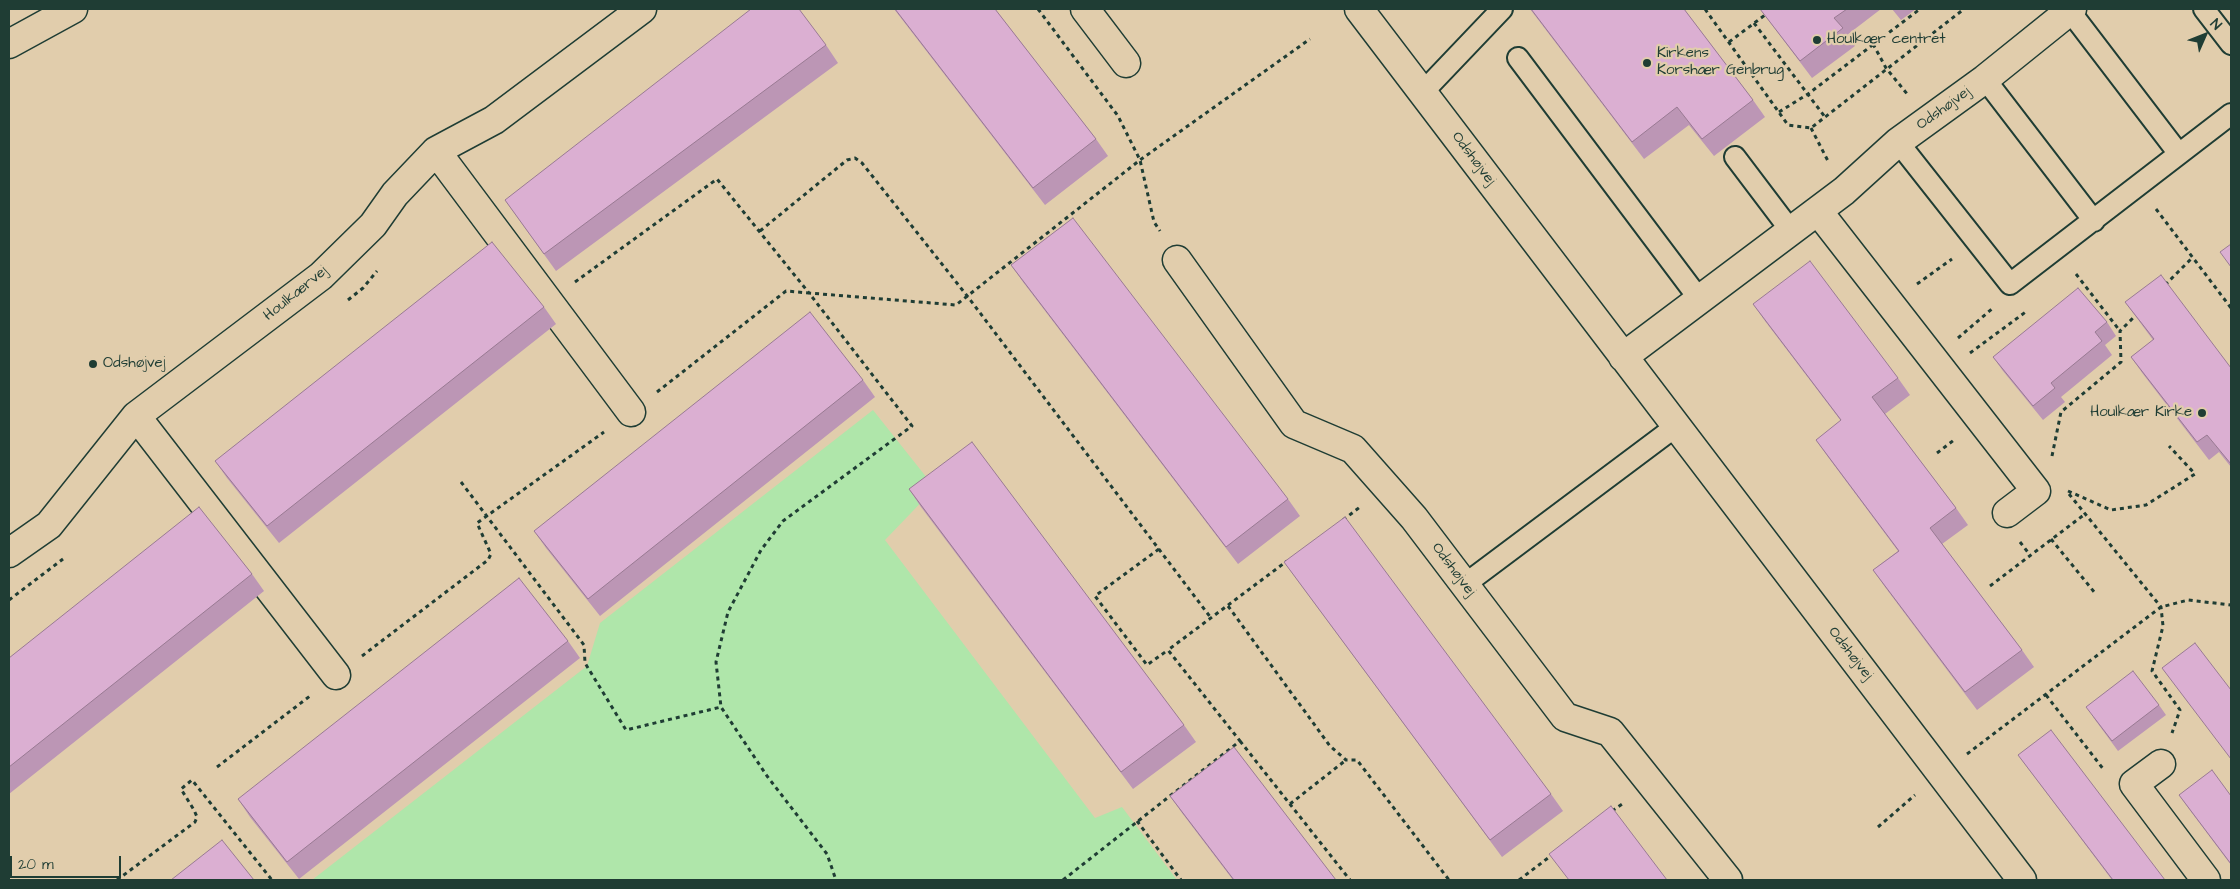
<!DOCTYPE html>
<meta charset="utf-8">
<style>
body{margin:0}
#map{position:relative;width:2240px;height:889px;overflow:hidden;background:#e1cdac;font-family:"Architects Daughter",sans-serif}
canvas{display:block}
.frame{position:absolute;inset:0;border:10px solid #1f3d34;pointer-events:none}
.north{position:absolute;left:2180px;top:10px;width:50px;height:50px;-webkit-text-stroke:4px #e1cdac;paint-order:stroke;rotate:46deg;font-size:14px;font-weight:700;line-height:20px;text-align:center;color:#1f3d34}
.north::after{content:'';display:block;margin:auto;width:18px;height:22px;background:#1f3d34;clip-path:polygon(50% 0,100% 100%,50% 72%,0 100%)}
.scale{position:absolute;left:10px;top:856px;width:111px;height:22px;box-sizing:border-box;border:2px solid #1f3d34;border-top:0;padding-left:6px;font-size:15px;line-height:18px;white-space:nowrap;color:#1f3d34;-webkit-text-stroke:4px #e1cdac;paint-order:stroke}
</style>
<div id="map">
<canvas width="2240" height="889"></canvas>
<div class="frame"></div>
<div class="north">N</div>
<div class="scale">20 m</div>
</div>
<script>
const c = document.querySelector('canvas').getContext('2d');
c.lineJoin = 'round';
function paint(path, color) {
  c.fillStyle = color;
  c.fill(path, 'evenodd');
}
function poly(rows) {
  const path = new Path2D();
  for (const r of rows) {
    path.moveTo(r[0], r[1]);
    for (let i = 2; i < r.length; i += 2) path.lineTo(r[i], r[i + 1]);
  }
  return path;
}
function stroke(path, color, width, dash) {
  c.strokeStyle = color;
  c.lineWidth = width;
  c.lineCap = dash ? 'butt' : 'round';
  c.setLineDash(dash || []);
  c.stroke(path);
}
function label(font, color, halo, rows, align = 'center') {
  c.font = font + ' "Architects Daughter",sans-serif';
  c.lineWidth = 4.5;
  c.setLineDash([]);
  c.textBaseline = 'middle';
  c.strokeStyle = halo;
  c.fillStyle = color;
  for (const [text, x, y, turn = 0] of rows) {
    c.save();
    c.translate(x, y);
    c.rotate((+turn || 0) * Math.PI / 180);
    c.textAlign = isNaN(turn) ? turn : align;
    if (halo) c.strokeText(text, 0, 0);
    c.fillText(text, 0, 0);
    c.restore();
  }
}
paint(poly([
 [873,410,935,488,885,540,1095,818,1122,807,1177,880,312,880,587,666,600,623]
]), '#afe6aa');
const service = poly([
 [2204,9,2231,44],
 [2069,10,2179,154],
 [1518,58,1700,300],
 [1985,79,2094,221],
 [1422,93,1502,9],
 [1898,142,2010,284,2231,114],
 [1735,157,1791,231],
 [1464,585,1675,427]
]);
const minor = poly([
 [1085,9,1126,63],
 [1359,9,2022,880],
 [436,151,631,412],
 [1818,211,2036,491,2007,513],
 [1177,260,1294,424,1353,449,1414,518,1565,717,1610,732,1728,880],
 [1623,357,1844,191,1898,142,1985,79,2072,9],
 [136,416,336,675],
 [9,553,49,525,136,416,321,276,373,225,395,194,436,151,494,120,642,9],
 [2161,764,2134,784,2206,880]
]);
const tertiary = poly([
 [9,44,73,9]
]);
stroke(service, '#1f3d34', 24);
stroke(minor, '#1f3d34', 31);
stroke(tertiary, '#1f3d34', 31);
stroke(poly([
 [1038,9,1118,116,1140,160,1154,222,1160,231],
 [1705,9,1788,125,1811,128,1964,9],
 [1754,23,1825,117],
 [1729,42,1773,9],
 [1873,44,1886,68,1908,95],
 [1779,112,1808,94,1920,9],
 [1811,128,1828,161],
 [2156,209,2231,308],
 [760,231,847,160,855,158,862,163,968,297,1211,618],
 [2076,274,2120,331],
 [575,282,717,179,809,293,956,305,1140,160,1310,39],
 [1917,284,1952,259],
 [2165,285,2193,257],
 [348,300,363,288,377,271],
 [1958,338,1993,308],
 [1970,353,2027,311],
 [657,392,786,291,809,293,912,426,783,521,761,550,728,612,716,662,721,707,767,776,827,854,836,880],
 [1937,453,1954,440],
 [2052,456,2061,412,2121,362,2120,331,2136,315],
 [461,482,584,645,585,663,626,730,721,707],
 [2068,491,2111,510,2146,505,2195,474,2169,446],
 [2069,494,2161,607,2163,626,2152,671,2180,710,2172,733],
 [1343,520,1360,507],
 [2051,539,2095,593],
 [2020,542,2030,555],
 [1159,549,1095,596,1147,665,1168,650],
 [1990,586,2085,514],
 [9,600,63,559],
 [1228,606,1330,746,1346,760,1357,760,1449,880],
 [362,656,488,560,491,554,477,523,604,432],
 [2046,695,2104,770],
 [1240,741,1350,880],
 [1967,754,2161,607,2188,600,2231,605],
 [217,767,310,696],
 [1290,804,1346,760],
 [1612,811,1625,802],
 [1137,821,1181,880],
 [1878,827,1915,795],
 [117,880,195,822,197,817,194,810,181,789,192,780,272,880],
 [1063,880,1240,741,1168,650,1287,561],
 [1519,880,1552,855]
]), '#1f3d34', 3, [4, 4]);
stroke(service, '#e1cdac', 20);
stroke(minor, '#e1cdac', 28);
stroke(tertiary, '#e1cdac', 28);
paint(poly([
 [894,9,995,9,1096,139,1108,156,1045,205],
 [1530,9,1684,9,1753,100,1765,117,1714,156,1689,125,1644,159],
 [1760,9,1881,9,1847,35,1855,46,1812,78],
 [1892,9,1916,9,1901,20],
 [826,45,838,63,556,271,505,200],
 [1011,265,1288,499,1300,516,1238,564,1023,282],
 [2125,302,2231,368,2231,467,2219,452,2209,460,2143,374,2131,357,2153,340],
 [1753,304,1898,378,1910,395,1885,414,1956,508,1968,525,1942,544,2022,650,2034,667,1977,710,1885,587,1873,570,1898,551,1828,457,1816,440,1841,421,1765,321],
 [544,307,556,324,279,543,227,478,215,461],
 [2107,322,2116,336,2105,345,2112,355,2061,397,2065,402,2043,420,2003,371,1993,357],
 [863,380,875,397,600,616,546,548,534,531],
 [909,489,1184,725,1196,742,1133,789,921,507],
 [1284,562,1551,794,1563,811,1502,857],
 [252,574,264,591,9,794,9,658],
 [568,641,580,658,299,879,250,817,238,799],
 [2159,705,2166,715,2118,751,2093,717],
 [2018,755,2165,880,2112,880],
 [2179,795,2231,796,2231,865,2189,809],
 [1170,796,1336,880,1233,880,1182,813]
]), '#bc96b5');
const building = poly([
 [751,9,799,9,826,45,544,254,505,200,751,9],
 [895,9,995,9,1096,139,1033,188,895,9],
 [1531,9,1684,9,1753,100,1702,139,1677,107,1632,142,1531,9],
 [1760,9,1847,9,1834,18,1843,28,1800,61,1760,9],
 [1073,218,1288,499,1226,547,1011,265,1073,218],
 [492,242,544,307,267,526,215,461,492,242],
 [2231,244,2231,267,2220,252,2231,244],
 [1810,261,1898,378,1872,397,1956,508,1930,528,2022,650,1965,692,1873,570,1899,551,1816,440,1841,420,1753,304,1810,261],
 [2161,275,2231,368,2231,464,2207,435,2197,442,2131,357,2154,339,2125,302,2161,275],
 [2078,288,2107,322,2095,332,2102,341,2051,383,2055,388,2033,406,1993,357,2078,288],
 [810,312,863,380,588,599,534,531,810,312],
 [972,442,1184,725,1121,772,909,489,972,442],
 [199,507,252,574,9,767,9,658,199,507],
 [1345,517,1551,794,1490,840,1284,562,1345,517],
 [519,578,568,641,287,862,238,799,519,578],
 [2195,643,2231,690,2231,759,2162,668,2195,643],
 [2133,671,2159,705,2112,741,2086,707,2133,671],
 [2051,730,2165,880,2113,880,2018,755,2051,730],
 [1234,747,1336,880,1234,880,1170,796,1234,747],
 [2212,770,2231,796,2231,864,2179,795,2212,770],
 [1611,806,1667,880,1569,880,1549,854,1611,806],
 [222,840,254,880,171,880,222,840]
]);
paint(building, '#dbafd2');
stroke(building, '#997a93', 1);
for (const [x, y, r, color] of [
 [1817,40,5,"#1f3d34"],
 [1647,63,5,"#1f3d34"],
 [93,364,5,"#1f3d34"],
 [2202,413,5,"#1f3d34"]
]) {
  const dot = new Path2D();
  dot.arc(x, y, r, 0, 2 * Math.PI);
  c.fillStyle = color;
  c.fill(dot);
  stroke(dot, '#e1cdac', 2);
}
label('15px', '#1f3d34', '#e1cdac', [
 ["Houlkær centret",1827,40],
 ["Kirkens",1657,54],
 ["Korshær Genbrug",1657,71],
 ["Odshøjvej",103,364],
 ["Houlkær Kirke",2192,413,"right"]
], 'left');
label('15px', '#1f3d34', '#e1cdac', [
 ["Odshøjvej",1944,109,-36],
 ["Odshøjvej",1473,159,53],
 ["Houlkærvej",296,294,-39],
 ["Odshøjvej",1453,570,53],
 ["Odshøjvej",1850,654,52]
]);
</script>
